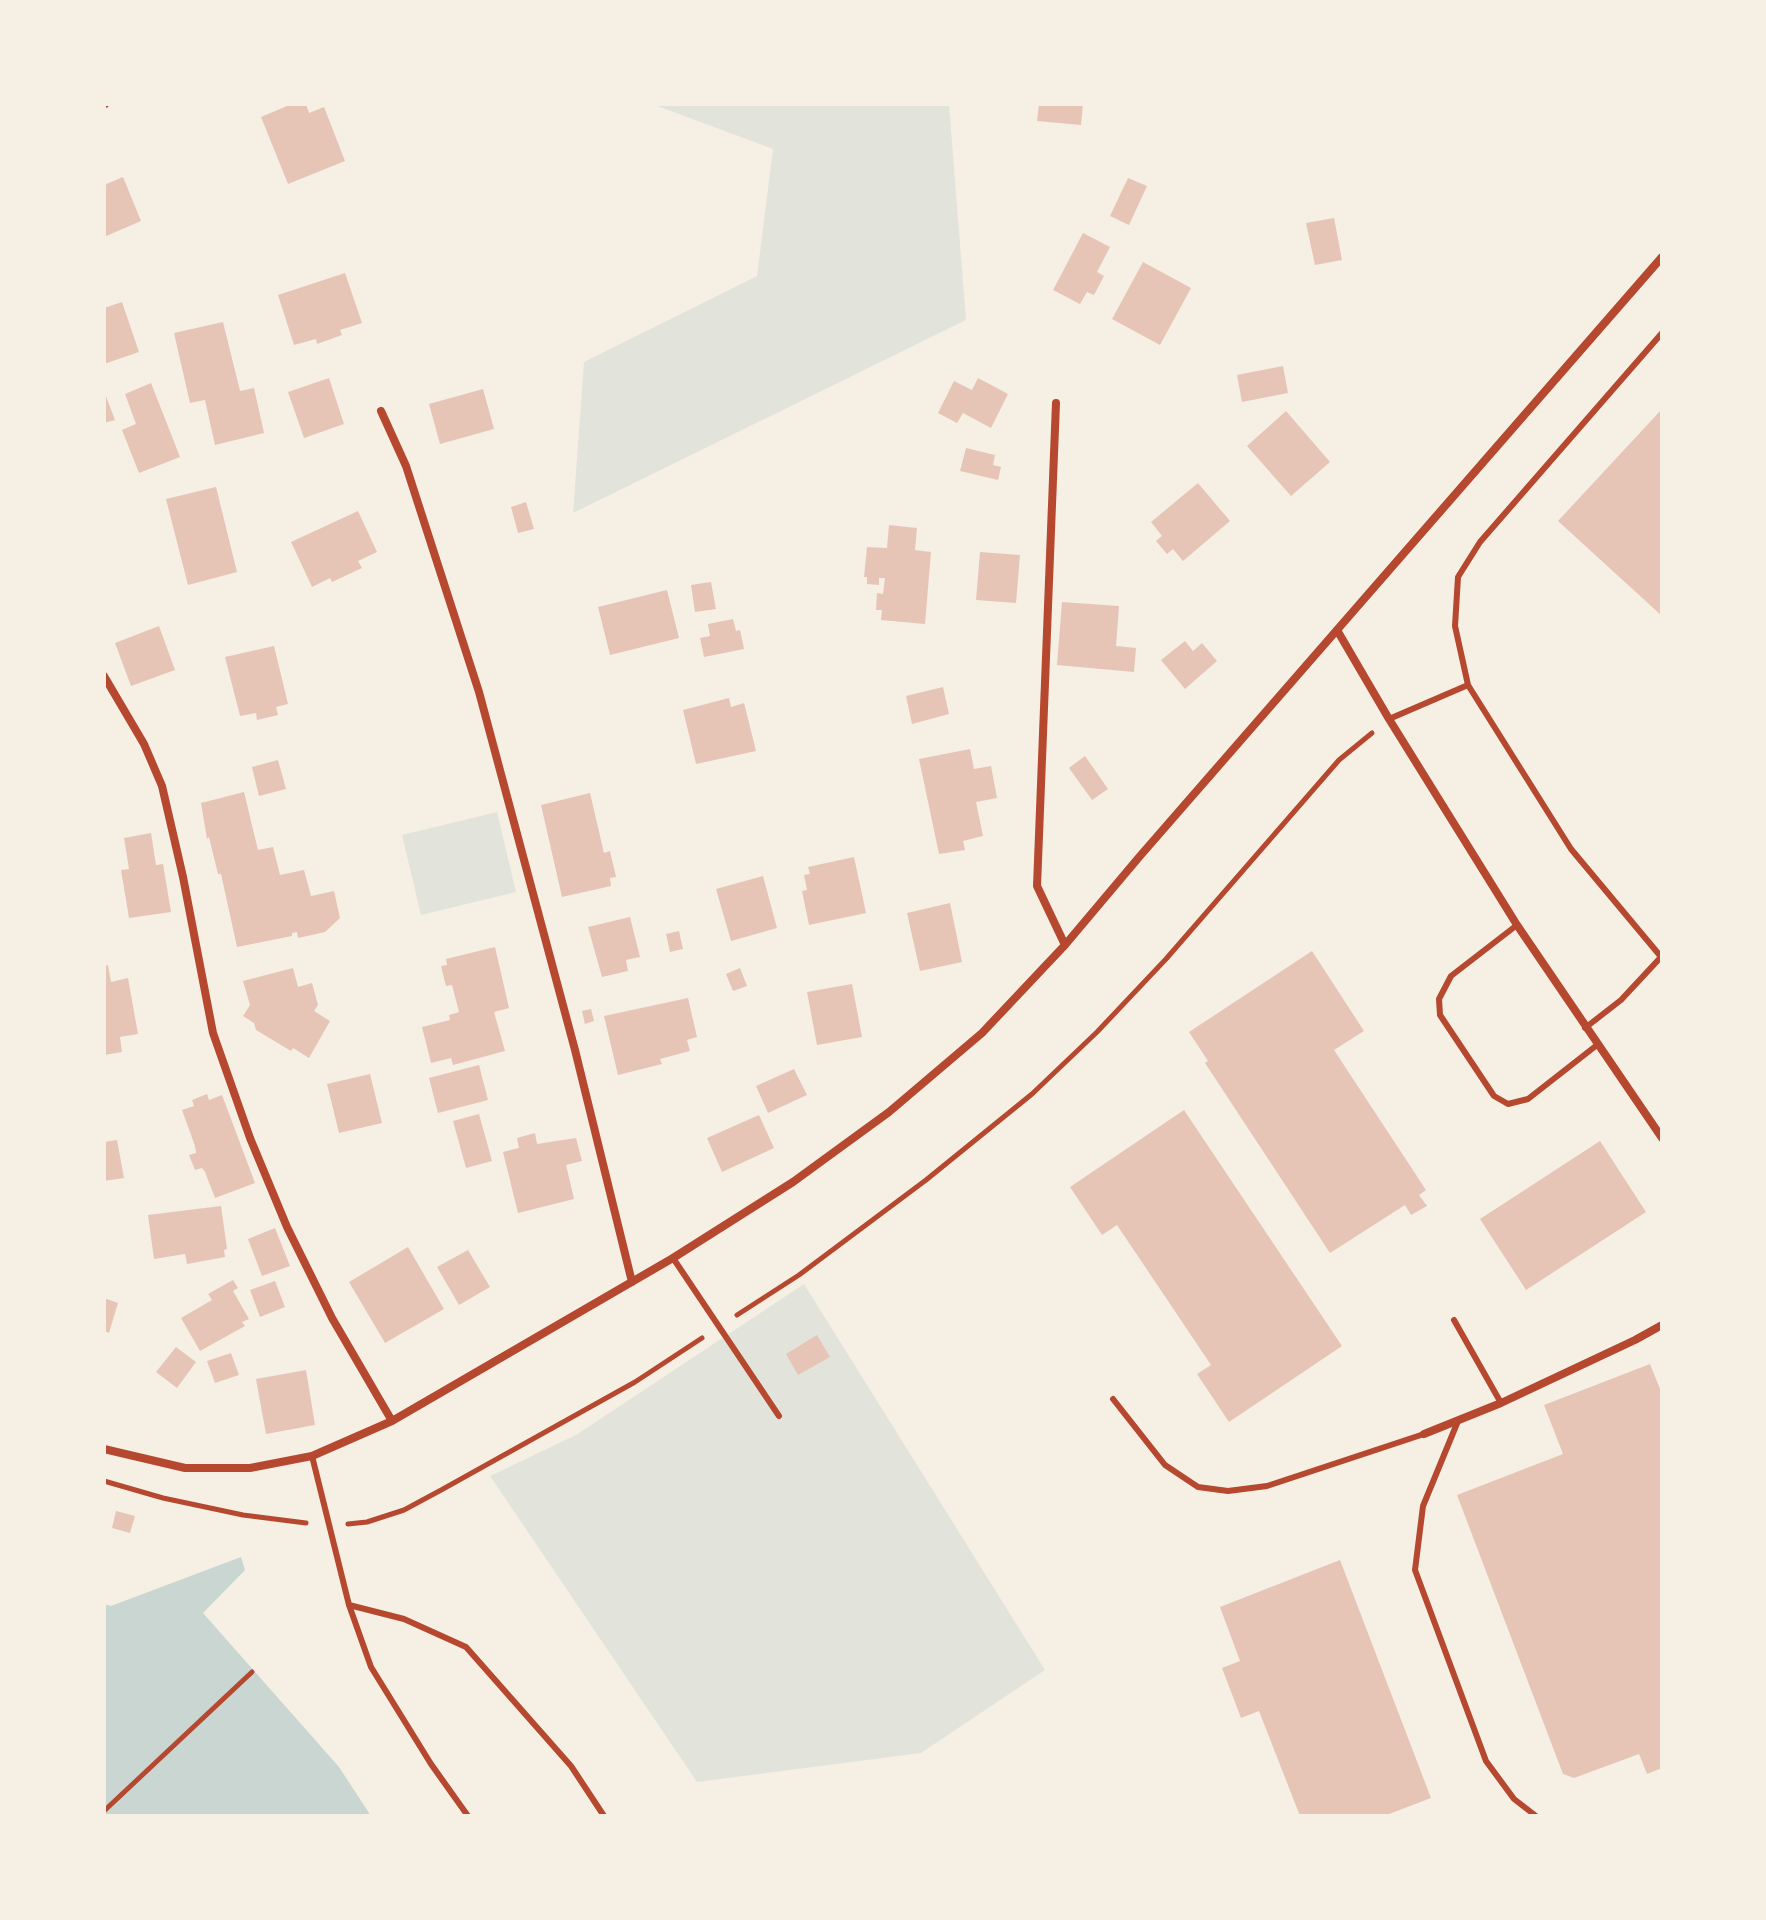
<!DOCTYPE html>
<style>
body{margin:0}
#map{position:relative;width:1766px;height:1920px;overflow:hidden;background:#f6efe4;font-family:"Work Sans",sans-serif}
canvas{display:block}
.frame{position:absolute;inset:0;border:106px solid #f6efe4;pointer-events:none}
</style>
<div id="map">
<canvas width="1766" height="1920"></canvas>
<div class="frame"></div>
</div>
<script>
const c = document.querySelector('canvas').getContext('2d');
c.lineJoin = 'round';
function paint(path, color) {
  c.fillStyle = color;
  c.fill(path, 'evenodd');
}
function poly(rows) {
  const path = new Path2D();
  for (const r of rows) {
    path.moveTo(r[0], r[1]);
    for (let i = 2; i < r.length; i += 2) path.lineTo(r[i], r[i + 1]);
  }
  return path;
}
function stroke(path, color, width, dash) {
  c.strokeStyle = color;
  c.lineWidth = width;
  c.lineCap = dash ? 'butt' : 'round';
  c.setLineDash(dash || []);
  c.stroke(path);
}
paint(poly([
 [652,104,949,104,966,320,573,513,584,362,757,276,773,149],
 [497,812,516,892,421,915,402,835],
 [804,1284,1045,1670,921,1753,697,1782,490,1476,576,1435]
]), '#e2e4dc');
paint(poly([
 [241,1557,245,1570,203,1613,339,1767,371,1816,104,1816,104,1604,111,1606]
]), '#c9d6d2');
paint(poly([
 [292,104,306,104,309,113,324,107,345,161,288,184,261,117],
 [1039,104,1083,104,1081,125,1037,121],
 [123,177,141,221,104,237,104,185],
 [1128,178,1147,186,1129,225,1110,216],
 [1334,218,1342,260,1315,265,1306,223],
 [1083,233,1110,247,1097,272,1104,276,1094,295,1087,292,1080,304,1053,290],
 [1143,262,1191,288,1160,345,1112,319],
 [345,273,362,323,340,330,342,335,317,344,316,339,294,345,278,295],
 [122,302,139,352,104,364,104,308],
 [223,322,240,391,254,388,264,433,215,445,205,400,190,403,174,333],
 [1283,366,1288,393,1242,402,1237,375],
 [329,378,344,424,304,438,288,392],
 [978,378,1008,394,991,428,963,413,957,423,938,413,954,381,972,390],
 [151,383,180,457,139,473,122,430,136,424,125,394],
 [483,389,494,429,440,444,429,404],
 [104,391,115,420,104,423],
 [1662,409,1662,616,1558,521],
 [1286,411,1330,462,1291,496,1247,446],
 [966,448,995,455,993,465,1001,467,998,480,960,471],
 [1198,483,1230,521,1183,561,1173,549,1167,554,1156,541,1162,536,1151,522],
 [216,487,237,572,188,585,166,499],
 [526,502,534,529,518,533,511,507],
 [358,511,377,552,358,561,362,568,332,582,330,578,312,587,291,542],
 [889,525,917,528,915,550,931,552,925,624,881,620,882,610,876,610,877,593,883,594,885,578,879,578,879,585,867,584,867,577,864,577,867,547,887,548],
 [980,552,1020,555,1016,603,976,600],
 [711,582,716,609,695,612,691,585],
 [667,590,679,638,610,655,598,607],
 [1062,602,1119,606,1116,646,1136,648,1134,672,1057,665],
 [733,619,736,631,740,630,744,649,704,657,700,638,710,636,708,624],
 [159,626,175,670,131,686,115,643],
 [1185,641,1193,651,1202,643,1217,661,1185,689,1161,660],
 [274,646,288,704,276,707,278,715,257,720,256,713,240,716,225,657],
 [943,687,949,714,912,724,906,696],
 [729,698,731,707,744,703,756,751,696,764,683,710],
 [970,749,974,769,991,766,997,798,976,802,983,836,963,841,965,850,939,854,919,759],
 [1085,756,1108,789,1092,800,1069,768],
 [278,760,286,789,259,796,252,767],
 [244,792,258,850,273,847,280,875,304,870,311,896,334,891,340,918,325,932,298,938,297,932,292,933,292,936,237,947,221,874,218,874,209,837,207,839,201,803],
 [590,793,604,853,610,851,616,877,610,878,611,886,562,897,541,805],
 [151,833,156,865,163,864,171,912,129,918,121,870,129,869,124,838],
 [854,857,866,913,809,925,802,891,807,890,804,875,810,874,808,867],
 [763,876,777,928,731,941,716,889],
 [950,903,962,962,920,971,907,913],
 [630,917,640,957,626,960,628,971,602,977,588,927],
 [679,931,683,949,670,952,666,934],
 [495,947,509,1008,494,1012,505,1051,453,1065,451,1058,431,1063,422,1027,450,1020,449,1015,459,1012,452,985,446,986,441,966,447,965,446,959],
 [1312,951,1364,1031,1334,1050,1426,1190,1419,1195,1427,1206,1411,1215,1405,1205,1330,1253,1205,1063,1208,1061,1189,1032],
 [108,965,111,982,128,978,138,1034,120,1037,122,1052,104,1055,104,966],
 [293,968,298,987,312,983,318,1005,314,1011,330,1021,309,1058,293,1048,291,1051,256,1030,254,1023,243,1016,250,1005,243,981],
 [740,968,747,986,733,991,726,974],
 [852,984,862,1037,817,1045,807,992],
 [688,998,697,1037,687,1040,690,1051,660,1059,662,1064,618,1075,604,1016],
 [591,1009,594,1021,585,1024,582,1011],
 [479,1065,488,1100,438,1113,429,1078],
 [794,1069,807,1095,768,1113,756,1086],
 [370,1074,382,1123,339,1133,327,1084],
 [207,1094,209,1100,222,1095,255,1183,215,1198,205,1172,202,1168,195,1170,189,1155,196,1153,195,1146,182,1110,194,1106,192,1100],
 [1184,1110,1342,1346,1229,1422,1197,1374,1211,1365,1117,1225,1102,1235,1070,1187],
 [479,1114,492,1161,466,1168,453,1121],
 [759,1115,774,1148,722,1172,707,1138],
 [535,1133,537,1144,576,1138,582,1161,566,1165,574,1199,518,1213,503,1152,519,1148,517,1138],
 [117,1140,124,1178,104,1181,104,1142],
 [1600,1141,1646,1212,1526,1290,1480,1219],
 [221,1206,227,1249,224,1250,225,1257,187,1264,185,1254,154,1259,148,1215],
 [275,1228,290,1266,262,1276,248,1239],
 [408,1247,444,1309,385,1343,349,1282],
 [468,1250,490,1287,459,1305,437,1267],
 [233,1280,238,1288,233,1291,249,1319,242,1322,245,1326,200,1351,181,1318,212,1300,208,1294],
 [275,1281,285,1307,260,1317,250,1290],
 [104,1298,118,1303,109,1333,104,1331],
 [817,1335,830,1357,798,1375,786,1354],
 [176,1347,196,1362,177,1388,156,1372],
 [231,1353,239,1375,215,1383,207,1361],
 [1650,1364,1662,1394,1662,1768,1647,1774,1639,1754,1574,1778,1563,1774,1457,1495,1563,1454,1544,1405],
 [306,1370,315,1425,266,1434,256,1379],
 [116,1511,135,1516,130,1533,112,1528],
 [1340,1560,1431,1798,1384,1816,1300,1816,1259,1711,1241,1718,1222,1668,1240,1661,1220,1607]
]), '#e6c5b7');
stroke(poly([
 [737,1315,799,1275,926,1180,1032,1094,1097,1032,1166,959,1339,760,1372,733],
 [104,1481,163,1498,243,1515,306,1523],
 [348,1524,367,1522,404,1510,443,1489,635,1382,702,1338],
 [104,1811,252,1672]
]), '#b5482f', 5);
stroke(poly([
 [1662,333,1480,542,1458,577,1455,626,1468,685,1571,849,1662,958],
 [1389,719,1468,685],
 [1517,925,1451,976,1439,999,1440,1015,1494,1096,1508,1104,1528,1099,1597,1045],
 [1585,1028,1621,1000,1661,957],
 [673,1258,779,1416],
 [1454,1320,1501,1403],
 [1113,1399,1165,1465,1198,1487,1228,1491,1267,1486,1424,1434],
 [1458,1421,1423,1506,1415,1570,1486,1761,1514,1799,1536,1816],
 [312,1456,349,1605,371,1667,431,1764,468,1816],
 [349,1605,404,1619,466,1647,571,1766,604,1816]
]), '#b5482f', 6);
stroke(poly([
 [104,104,105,104],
 [1056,403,1037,886,1065,945],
 [381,411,406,466,479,692,575,1050,632,1282],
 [1337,630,1389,719,1517,925,1662,1138],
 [104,676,144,744,162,786,183,877,213,1033,250,1138,287,1227,332,1318,392,1421],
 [1424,1434,1501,1403,1635,1340,1662,1325],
 [104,1449,185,1468,250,1468,312,1456,392,1421,673,1258,793,1182,889,1112,982,1033,1065,945,1140,856,1662,257]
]), '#b5482f', 8);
</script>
